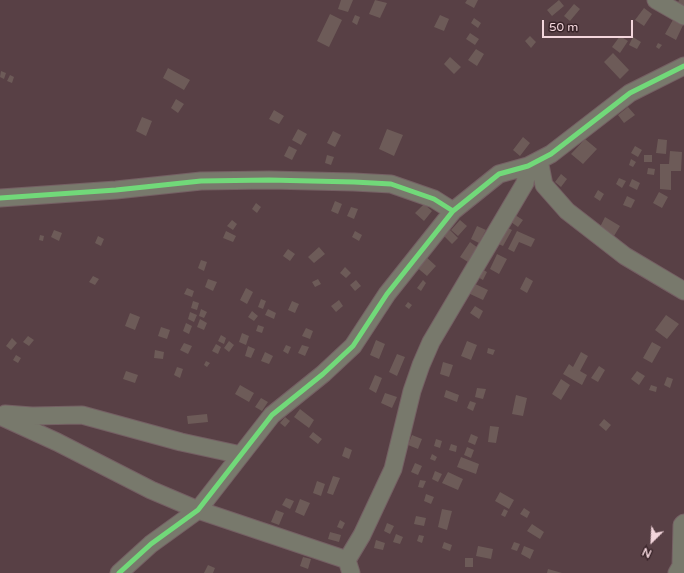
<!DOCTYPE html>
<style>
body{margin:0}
#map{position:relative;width:684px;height:573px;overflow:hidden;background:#584045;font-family:"Varela Round",sans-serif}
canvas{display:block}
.north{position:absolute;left:632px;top:521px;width:40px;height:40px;-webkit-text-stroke:3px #392429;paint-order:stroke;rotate:204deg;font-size:11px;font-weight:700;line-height:16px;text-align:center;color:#f3d6dc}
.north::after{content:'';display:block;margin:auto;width:14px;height:18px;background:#f3d6dc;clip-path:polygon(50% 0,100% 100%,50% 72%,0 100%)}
.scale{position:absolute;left:542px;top:20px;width:91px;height:18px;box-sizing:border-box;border:2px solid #f3d6dc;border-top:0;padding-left:5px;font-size:12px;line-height:14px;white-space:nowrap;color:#f3d6dc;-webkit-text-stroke:3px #392429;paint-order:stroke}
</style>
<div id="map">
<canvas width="684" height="573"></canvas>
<div class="north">N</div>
<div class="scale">50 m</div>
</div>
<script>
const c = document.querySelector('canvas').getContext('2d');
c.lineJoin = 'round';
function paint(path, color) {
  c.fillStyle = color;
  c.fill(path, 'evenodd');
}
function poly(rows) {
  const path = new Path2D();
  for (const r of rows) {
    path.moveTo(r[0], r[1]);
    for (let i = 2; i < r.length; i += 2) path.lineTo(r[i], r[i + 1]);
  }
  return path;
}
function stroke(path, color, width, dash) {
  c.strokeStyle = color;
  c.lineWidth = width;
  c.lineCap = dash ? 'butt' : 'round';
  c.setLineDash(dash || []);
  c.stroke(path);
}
paint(poly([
 [341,0,353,0,348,12,338,9],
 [375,0,387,3,380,18,369,14],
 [467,0,478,0,474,8,465,3],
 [559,0,564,6,552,16,547,10],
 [679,0,684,0,684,8,677,5],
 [574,4,580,9,570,21,564,16],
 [644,8,652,14,644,26,635,20],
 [330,14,342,20,329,47,317,41],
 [355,15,360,17,357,25,352,22],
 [440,15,449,19,444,31,434,27],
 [474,18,481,23,478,28,471,23],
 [674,18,684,23,676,40,665,34],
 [470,33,479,39,475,45,466,39],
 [530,36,536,42,531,48,525,41],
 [620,36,628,41,620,53,612,47],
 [633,37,641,42,637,49,629,45],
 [658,43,662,45,659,49,656,47],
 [476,49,484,54,477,66,468,60],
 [613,53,629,70,620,79,604,62],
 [450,57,461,67,454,74,444,64],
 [168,68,190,80,184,90,163,78],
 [1,71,6,73,4,79,0,77],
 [10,75,14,77,12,83,7,81],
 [176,99,184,104,178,113,171,108],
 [628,107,635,115,624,123,618,115],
 [274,110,284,116,279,124,269,119],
 [142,117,152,121,146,136,136,131],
 [298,129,307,134,301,145,292,140],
 [387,129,403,135,394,156,379,149],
 [333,131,341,135,335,147,327,143],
 [523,137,530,143,520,156,513,150],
 [585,139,597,149,583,164,571,154],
 [658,139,667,140,666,154,656,153],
 [289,146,297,150,292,160,284,156],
 [635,146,642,150,638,157,631,153],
 [670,151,682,152,681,171,671,171,671,190,660,189,660,164,669,164],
 [327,155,334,157,331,165,325,163],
 [644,155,652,155,652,162,644,162],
 [631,159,636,162,633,167,629,165],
 [648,168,655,169,654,175,647,174],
 [561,174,567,179,561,187,555,182],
 [619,178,626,181,622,188,616,184],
 [632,179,640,183,637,190,629,186],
 [598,190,604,194,600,201,594,197],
 [659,192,668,197,662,208,653,203],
 [627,196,635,200,631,208,623,205],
 [335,201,342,204,338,214,331,211],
 [256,203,261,207,257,213,252,209],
 [424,204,432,211,424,221,415,213],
 [351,207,358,209,354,219,347,216],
 [512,213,523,220,518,227,508,220],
 [605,217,620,226,614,236,600,227],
 [232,220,237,224,233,230,227,226],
 [460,220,467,226,458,236,451,230],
 [477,226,486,230,479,243,471,239],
 [504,226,512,230,503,246,496,243],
 [54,230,62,233,59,241,51,237],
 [450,230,458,238,452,244,444,236],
 [226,231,236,236,233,242,223,238],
 [355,231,362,235,359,241,352,237],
 [517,231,535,239,531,247,519,242,514,252,508,249],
 [40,235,44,236,43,241,39,240],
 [98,236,104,239,101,246,95,243],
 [470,242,478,248,468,262,460,257],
 [319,247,325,254,314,263,308,257],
 [288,249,295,254,290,261,283,256],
 [497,254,507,259,499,274,490,269],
 [424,255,436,266,427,276,414,265],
 [201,260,207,262,204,271,198,268],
 [345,267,351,273,346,278,340,273],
 [478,267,487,272,483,280,474,275],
 [93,276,99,279,95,285,89,282],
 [526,277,533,281,527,293,520,289],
 [208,279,217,282,213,291,205,287],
 [318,279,321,284,315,287,312,282],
 [356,280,361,286,355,291,350,285],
 [423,280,426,283,421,291,417,288],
 [473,283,488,290,483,300,468,293],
 [187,288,194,291,192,297,184,294],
 [246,288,253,292,247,304,240,300],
 [261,299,266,301,263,309,258,307],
 [339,300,343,306,336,312,331,306],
 [193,301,199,303,197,310,191,308],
 [292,301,299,304,295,313,288,310],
 [408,302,412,305,409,309,405,306],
 [475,306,483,311,479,319,470,313],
 [201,309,207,312,204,318,199,316],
 [268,309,276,313,274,319,265,315],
 [252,311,258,316,254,321,248,317],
 [190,312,197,315,194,322,188,319],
 [130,313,140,317,135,330,125,326],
 [666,315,679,324,667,339,655,330],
 [200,319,207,323,204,330,197,327],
 [186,323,192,326,189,334,183,331],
 [258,325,264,327,262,333,256,331],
 [161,327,170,330,167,339,158,336],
 [306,328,313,331,310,339,302,336],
 [242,333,249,336,246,345,239,342],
 [221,335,226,338,224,344,218,341],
 [28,336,34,340,29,346,23,342],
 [12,338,17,343,11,350,6,346],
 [376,340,385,344,379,359,370,355],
 [229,341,234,345,229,352,224,348],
 [467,341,477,345,471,360,461,356],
 [652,342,661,347,652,363,643,358],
 [184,343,192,346,188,354,180,350],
 [216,344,221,347,218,354,212,351],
 [286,345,291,347,288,354,283,351],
 [302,345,309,347,305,356,298,353],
 [248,346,255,349,251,358,245,356],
 [488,348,495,350,493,355,487,353],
 [155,350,164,352,163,359,154,358],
 [265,352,273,356,269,364,261,361],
 [581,352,588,356,580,371,587,375,582,385,563,374,569,364,573,367],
 [397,354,405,357,397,376,389,372],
 [16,355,21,358,18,363,13,360],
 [206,361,210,363,207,367,204,365],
 [443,362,453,365,449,377,440,374],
 [599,366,605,370,598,382,591,378],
 [177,367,183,369,180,378,174,375],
 [126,371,138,375,135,383,123,379],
 [637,371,645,376,639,385,631,379],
 [375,375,382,378,376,393,369,389],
 [667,377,673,379,670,388,664,385],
 [561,379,570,385,561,400,552,394],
 [240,385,254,393,249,402,235,394],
 [651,385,657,387,656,392,649,390],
 [477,388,486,389,483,399,475,397],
 [446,390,459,395,457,402,444,397],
 [385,393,397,397,392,408,381,403],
 [516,395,527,398,523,416,512,414],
 [261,398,268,402,262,411,255,407],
 [470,401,476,403,473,411,467,408],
 [300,409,314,420,309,428,294,417],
 [207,414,208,422,188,424,187,416],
 [285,417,290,421,285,427,280,423],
 [604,419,611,425,606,431,599,425],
 [490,426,499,427,496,443,488,442],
 [313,432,322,439,318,444,309,437],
 [471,434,478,437,475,445,468,442],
 [412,435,422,439,418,449,408,445],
 [436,439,442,441,440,448,434,446],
 [451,444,457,446,456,452,449,450],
 [345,447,352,450,349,459,342,456],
 [467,447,474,450,471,458,464,455],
 [432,454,437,457,435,461,430,459],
 [461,457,479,464,476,474,457,467],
 [415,463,422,466,418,475,411,472],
 [435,471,442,474,438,482,432,479],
 [448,472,463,479,458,490,442,483],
 [333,476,340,478,333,495,327,493],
 [420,480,426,481,423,488,418,487],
 [317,481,325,484,321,496,313,493],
 [500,492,514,500,509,509,495,501],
 [426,494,434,497,431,504,424,501],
 [286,498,294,501,290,509,282,505],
 [300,499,310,503,304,516,295,512],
 [524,508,530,512,527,518,520,514],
 [442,509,452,511,447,530,438,527],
 [504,509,508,511,505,517,501,515],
 [276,510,284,513,279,525,271,522],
 [416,516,426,518,424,526,414,524],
 [340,520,345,523,342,529,337,527],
 [387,523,394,526,390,534,384,531],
 [532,524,544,532,540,539,527,531],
 [330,532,341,535,339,542,328,539],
 [396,534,403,537,400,544,393,542],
 [419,535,424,536,422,543,417,541],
 [376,540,385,543,383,550,374,548],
 [444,542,452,545,450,551,442,548],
 [514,542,520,544,517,551,511,549],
 [478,546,493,549,491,559,476,556],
 [524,546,534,550,530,559,521,554],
 [303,557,311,559,308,569,300,566],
 [465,558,473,558,473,567,465,567],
 [208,565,215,568,213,573,204,573],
 [548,569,562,573,547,573]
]), '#6d5b58');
const minor = poly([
 [656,0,684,16],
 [539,160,544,185,567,211,625,256,684,291],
 [0,198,116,190,201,181,269,180,354,182,391,184,434,199,453,211],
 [5,414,32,416,82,415,181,442,241,455],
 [0,416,57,442,151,490,198,510,347,560],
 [119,573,151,544,198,510,272,415,323,374,353,346,387,294,453,211,499,174,528,166,551,154,630,93,684,66],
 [351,573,347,560,362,535,393,469,412,391,421,365,431,342,525,183,528,166],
 [677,573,681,566,682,525,684,523]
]);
stroke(minor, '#756064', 19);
stroke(minor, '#78796c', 17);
stroke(poly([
 [0,198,116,190,201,181,269,180,354,182,391,184,434,199,453,211],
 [119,573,151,544,198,510,272,415,323,374,353,346,387,294,453,211,499,174,528,166,551,154,630,93,684,66]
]), '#71d979', 5);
</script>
